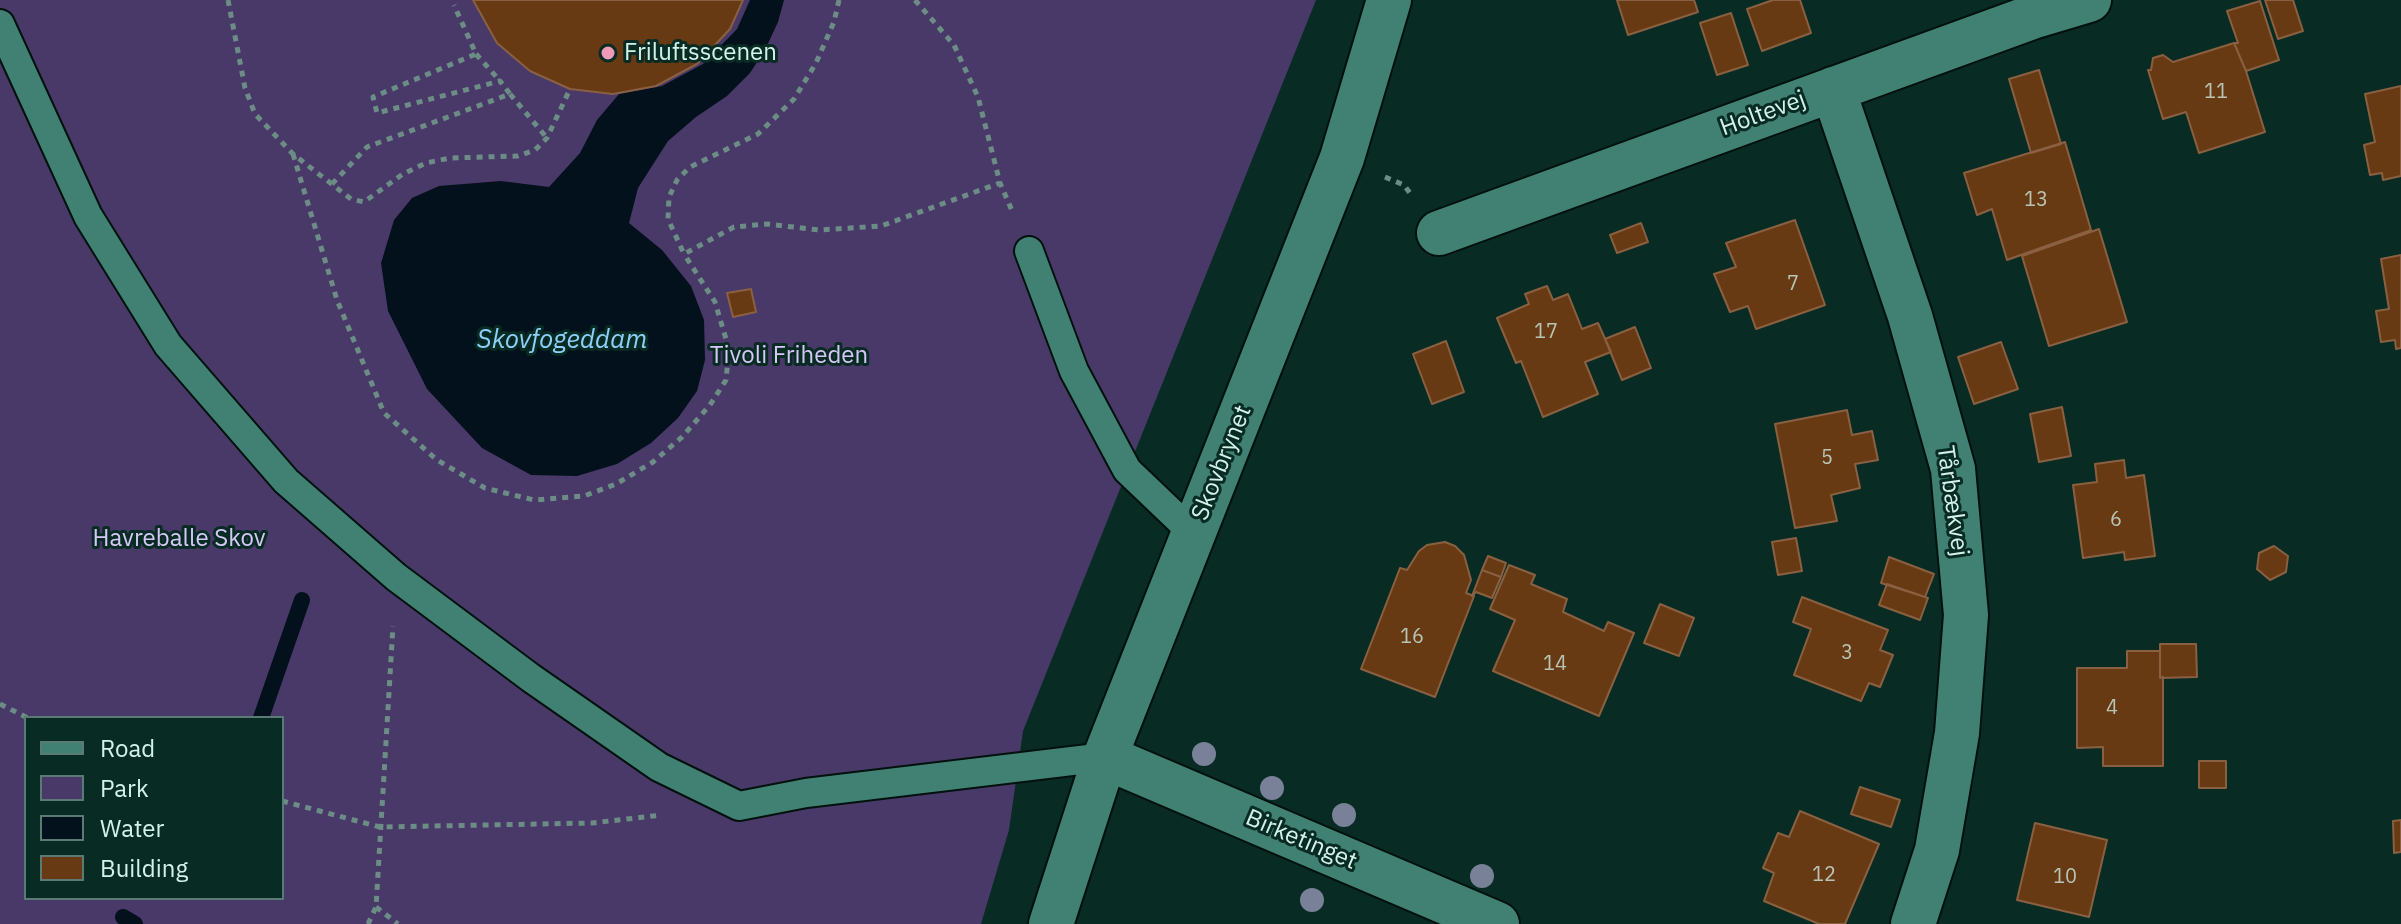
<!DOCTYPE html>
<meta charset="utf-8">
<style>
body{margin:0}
#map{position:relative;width:2401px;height:924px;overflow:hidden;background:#082b24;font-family:"IBM Plex Sans",sans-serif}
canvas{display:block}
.legend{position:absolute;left:24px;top:716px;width:260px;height:184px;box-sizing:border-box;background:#082b24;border:2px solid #597b73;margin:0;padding:10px 14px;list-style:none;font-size:24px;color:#d3f3ea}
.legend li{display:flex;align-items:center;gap:16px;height:40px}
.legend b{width:40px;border:2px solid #597b73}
</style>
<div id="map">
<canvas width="2401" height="924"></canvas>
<ul class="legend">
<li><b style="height:10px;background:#418173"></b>Road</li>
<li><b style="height:22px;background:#493968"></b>Park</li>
<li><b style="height:22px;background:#02111c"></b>Water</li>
<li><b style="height:22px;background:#673a14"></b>Building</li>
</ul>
</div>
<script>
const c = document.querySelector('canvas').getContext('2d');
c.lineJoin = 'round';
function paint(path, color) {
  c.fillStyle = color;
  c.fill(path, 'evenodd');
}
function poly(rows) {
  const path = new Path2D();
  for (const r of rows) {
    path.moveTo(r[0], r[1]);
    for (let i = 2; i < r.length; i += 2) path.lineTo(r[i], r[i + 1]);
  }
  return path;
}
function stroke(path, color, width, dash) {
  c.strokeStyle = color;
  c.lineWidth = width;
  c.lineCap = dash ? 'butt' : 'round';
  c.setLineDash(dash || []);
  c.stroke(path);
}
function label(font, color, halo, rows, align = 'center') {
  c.font = font + ' "IBM Plex Sans",sans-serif';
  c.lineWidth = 6;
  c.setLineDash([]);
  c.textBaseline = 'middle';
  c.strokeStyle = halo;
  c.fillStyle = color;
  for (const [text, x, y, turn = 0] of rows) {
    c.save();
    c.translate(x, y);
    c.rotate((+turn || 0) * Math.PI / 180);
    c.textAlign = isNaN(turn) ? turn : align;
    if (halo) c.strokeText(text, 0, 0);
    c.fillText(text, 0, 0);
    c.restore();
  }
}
paint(poly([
 [0,0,1316,0,1023,731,1009,830,981,924,0,924],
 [26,718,282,718,282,898,26,898]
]), '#493968');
paint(poly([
 [750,0,784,0,778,22,765,50,750,73,727,96,696,117,668,141,638,188,629,223,662,250,691,286,704,320,705,360,697,391,678,418,651,443,617,464,577,476,531,475,482,448,427,389,388,311,381,263,394,220,412,198,439,186,501,181,549,187,580,153,597,120,619,94,662,86,703,64,737,29]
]), '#02111c');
stroke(poly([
 [261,718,302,600],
 [123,917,135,924]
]), '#02111c', 16);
const building = poly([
 [473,0,743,0,730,29,697,64,656,86,613,94,570,89,530,71,497,43,473,0],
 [1617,0,1694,0,1698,12,1628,35,1617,0],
 [1773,0,1800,0,1811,33,1762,51,1747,9,1773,0],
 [2265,0,2293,0,2303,31,2278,39,2265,0],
 [2260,1,2279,60,2246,71,2234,43,2238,43,2227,11,2260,1],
 [1731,13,1748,65,1717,75,1700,23,1731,13],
 [2234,43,2246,71,2265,132,2199,153,2186,112,2163,119,2148,70,2151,70,2153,58,2163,55,2173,62,2234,43],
 [2039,70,2061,144,2031,153,2009,79,2039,70],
 [2401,86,2401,176,2383,180,2382,173,2370,175,2364,145,2375,142,2365,94,2401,86],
 [2065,142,2091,230,2007,260,1992,209,1977,215,1964,173,2065,142],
 [1795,220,1825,305,1756,329,1748,306,1730,312,1714,274,1736,267,1726,243,1795,220],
 [1641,223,1648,242,1617,253,1610,235,1641,223],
 [2099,229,2127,322,2049,346,2022,256,2099,229],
 [2401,255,2401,348,2396,349,2395,340,2381,342,2376,311,2389,309,2381,259,2401,255],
 [1547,286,1553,300,1568,294,1582,329,1598,323,1611,352,1585,362,1598,394,1543,417,1521,361,1516,363,1497,318,1529,304,1525,294,1547,286],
 [751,289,756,312,733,317,727,293,751,289],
 [1635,327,1651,368,1622,380,1605,339,1635,327],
 [1446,341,1464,392,1432,404,1413,354,1446,341],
 [2001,342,2018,389,1974,404,1958,357,2001,342],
 [2062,407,2071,456,2039,462,2030,414,2062,407],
 [1847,410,1852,435,1872,431,1878,460,1855,464,1860,488,1831,495,1837,521,1795,528,1775,424,1847,410],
 [2124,460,2126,478,2144,475,2155,556,2125,560,2124,552,2083,558,2073,485,2097,482,2095,464,2124,460],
 [1796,538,1802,571,1778,575,1772,542,1796,538],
 [1445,542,1455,546,1464,555,1471,580,1466,593,1474,596,1435,697,1361,669,1400,568,1407,570,1419,551,1427,545,1445,542],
 [2274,546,2288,556,2286,572,2270,580,2257,569,2259,553,2274,546],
 [1488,556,1506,563,1501,577,1482,570,1488,556],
 [1889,557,1934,574,1925,597,1881,583,1889,557],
 [1509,565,1535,575,1531,584,1567,599,1563,612,1604,631,1608,622,1634,633,1599,716,1493,671,1515,620,1490,609,1509,565],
 [1482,570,1501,577,1492,598,1476,592,1472,596,1482,570],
 [1887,584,1928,598,1920,620,1879,605,1887,584],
 [1802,597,1888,630,1880,650,1893,655,1880,687,1869,683,1861,701,1794,675,1811,629,1793,622,1802,597],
 [1660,604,1694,618,1679,656,1644,643,1660,604],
 [2160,644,2196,644,2197,677,2160,678,2160,644],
 [2127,651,2160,651,2160,678,2163,677,2163,766,2103,766,2103,747,2077,748,2077,668,2127,668,2127,651],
 [2199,761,2226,761,2226,788,2199,788,2199,761],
 [1860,787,1900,800,1891,827,1851,814,1860,787],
 [1800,811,1879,844,1845,924,1819,924,1764,901,1774,873,1763,868,1778,833,1789,837,1800,811],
 [2401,820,2401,852,2394,853,2393,821,2401,820],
 [2035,823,2107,840,2089,917,2017,900,2035,823]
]);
paint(building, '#673a14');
stroke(building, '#896041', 2);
const lane = poly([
 [0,24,88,216,168,345,286,481,396,577,531,678,659,767,739,806,806,793,1105,757],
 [1029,251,1074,371,1127,470,1194,534]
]);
const street = poly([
 [1833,89,1910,316,1953,469,1966,615,1957,733,1937,850,1913,924],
 [1439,233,2032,17,2089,0],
 [1105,757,1497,924],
 [1051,924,1105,757,1342,158,1389,0]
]);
stroke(lane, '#01120e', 32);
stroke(street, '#01120e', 48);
stroke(poly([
 [228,0,245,88,255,114,293,154,351,199,364,202,403,174,426,163,450,158,518,156,535,150,547,138,570,89],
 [839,0,834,22,816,63,794,99,758,134,690,167,677,180,669,197,668,219,684,254,734,227,767,224,819,230,881,226,1000,183],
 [915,0,954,45,978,97,1000,183,1013,213],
 [476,54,500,81],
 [510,94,547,138],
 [293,154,337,300,384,413,437,460,485,488,534,500,584,496,616,484,653,462,682,437,710,405,726,380,729,349,715,302,684,254],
 [1385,177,1404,185,1412,196],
 [332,184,367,147,510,94,500,81,377,113,373,97,476,54,454,5],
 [0,704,28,718],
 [282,801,380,827,592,823,662,815],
 [376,907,398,924],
 [368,924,376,907,393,626]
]), '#6c8d85', 5, [6, 6]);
stroke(lane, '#418173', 28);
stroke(street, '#418173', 44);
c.fillStyle = '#798198';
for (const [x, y] of [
 [1204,754],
 [1272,788],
 [1344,815],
 [1482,876],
 [1312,900]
]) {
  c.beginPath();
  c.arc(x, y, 12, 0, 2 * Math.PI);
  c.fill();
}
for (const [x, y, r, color] of [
 [608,53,8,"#ef9ab7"]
]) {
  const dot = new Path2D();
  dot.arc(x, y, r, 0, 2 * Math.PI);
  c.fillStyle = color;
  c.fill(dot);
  stroke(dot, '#082b24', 3);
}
label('20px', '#b8c5b4', null, [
 ["11",2216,92],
 ["13",2036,200],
 ["7",1793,284],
 ["17",1546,332],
 ["5",1827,458],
 ["6",2116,520],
 ["16",1412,637],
 ["3",1847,653],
 ["14",1555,664],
 ["4",2112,708],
 ["12",1824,875],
 ["10",2065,877]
]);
label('24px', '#d3f3ea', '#082b24', [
 ["Friluftsscenen",624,53]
], 'left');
label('24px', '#d3f3ea', '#082b24', [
 ["Holtevej",1763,114,-20],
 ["Skovbrynet",1222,463,-68],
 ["Tårbækvej",1952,501,82],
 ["Birketinget",1301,840,23]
]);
label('24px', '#d5c8f7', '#082b24', [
 ["Tivoli Friheden",789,356],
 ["Havreballe Skov",179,539]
]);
label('italic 26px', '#8fd0fa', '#082b24', [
 ["Skovfogeddam",562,340]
]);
</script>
